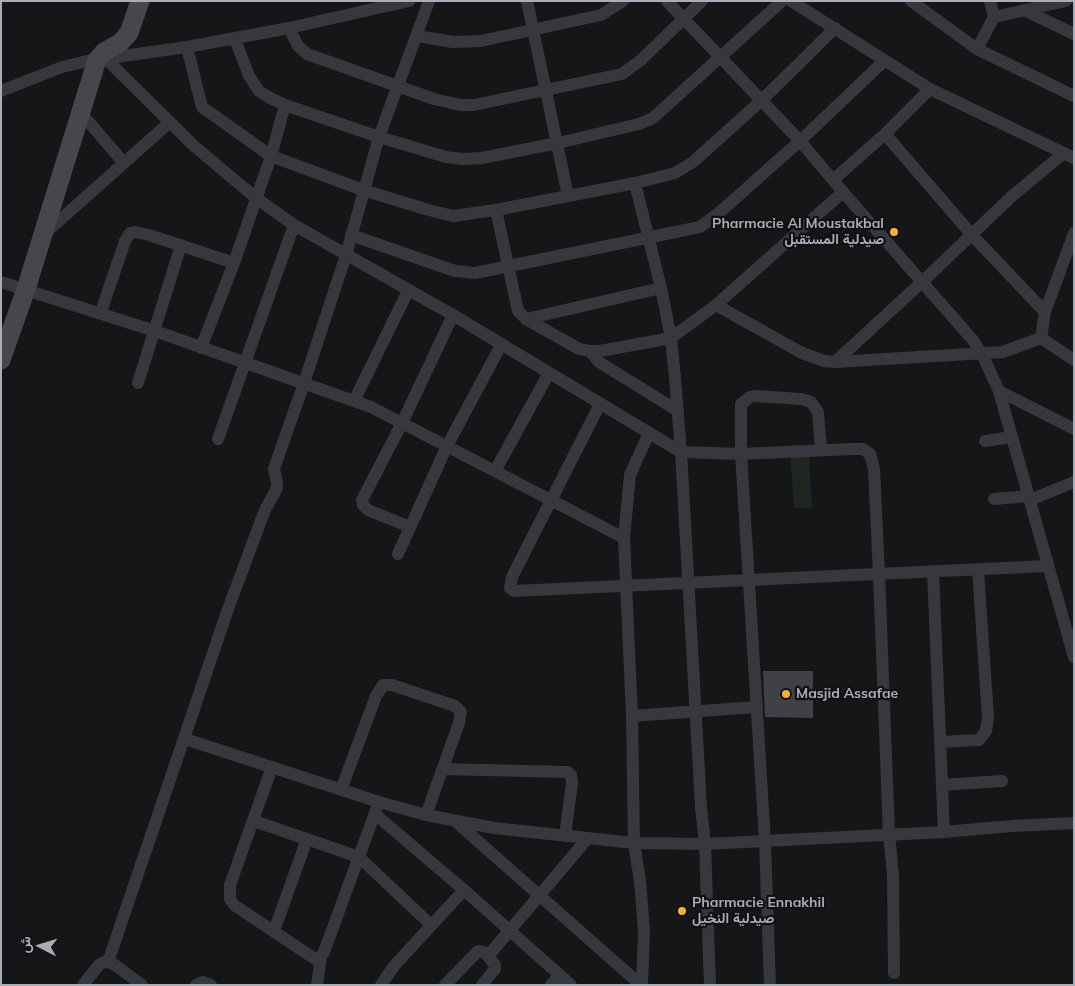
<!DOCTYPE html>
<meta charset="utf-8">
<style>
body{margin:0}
#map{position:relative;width:1075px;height:986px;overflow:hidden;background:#161618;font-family:Mulish,Vazirmatn,sans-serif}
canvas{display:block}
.frame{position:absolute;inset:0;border:2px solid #a8adb8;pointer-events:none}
.north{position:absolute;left:15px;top:921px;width:50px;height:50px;-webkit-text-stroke:4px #111113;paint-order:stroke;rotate:275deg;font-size:14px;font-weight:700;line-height:20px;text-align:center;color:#a8adb8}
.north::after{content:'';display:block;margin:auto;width:18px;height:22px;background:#a8adb8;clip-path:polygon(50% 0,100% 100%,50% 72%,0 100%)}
</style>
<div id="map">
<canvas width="1075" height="986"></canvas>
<div class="frame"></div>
<div class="north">ش</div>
</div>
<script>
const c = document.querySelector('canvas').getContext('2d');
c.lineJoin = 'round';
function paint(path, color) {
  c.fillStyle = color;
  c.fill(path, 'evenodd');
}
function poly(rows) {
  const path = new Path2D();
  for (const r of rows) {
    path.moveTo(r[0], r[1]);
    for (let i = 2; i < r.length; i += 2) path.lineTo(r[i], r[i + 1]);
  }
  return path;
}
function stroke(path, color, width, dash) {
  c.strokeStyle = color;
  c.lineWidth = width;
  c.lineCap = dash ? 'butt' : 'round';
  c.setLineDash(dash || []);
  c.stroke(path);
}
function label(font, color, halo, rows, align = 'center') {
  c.font = font + ' Mulish,Vazirmatn,sans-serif';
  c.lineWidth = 4.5;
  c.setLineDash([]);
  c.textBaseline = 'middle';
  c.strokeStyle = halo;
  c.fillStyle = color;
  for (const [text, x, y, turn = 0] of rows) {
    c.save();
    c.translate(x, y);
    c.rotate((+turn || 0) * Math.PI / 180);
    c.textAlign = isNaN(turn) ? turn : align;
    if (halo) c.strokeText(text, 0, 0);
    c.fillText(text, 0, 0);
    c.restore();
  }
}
paint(poly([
 [809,452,812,508,794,508,790,453]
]), '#1e261f');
paint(poly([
 [763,671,813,671,813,718,765,717]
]), '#404145');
stroke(poly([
 [527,1,568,196],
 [667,1,800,141,843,192,972,339,982,354,999,391,1074,657],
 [791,1,930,89,1074,158],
 [911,1,977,49,1074,96],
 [990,1,994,17],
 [1024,10,1074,34],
 [289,28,298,46,307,54,434,99,460,105,474,105,622,74,641,60,702,1],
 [417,36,453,42,481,41,601,15,623,1],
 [235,39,249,76,259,91,270,98,285,105],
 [187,47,202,107,271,156,363,190,425,209,453,216,496,210,635,183,675,173,693,162,762,100,835,28],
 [977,49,994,17,1066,1],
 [106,59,193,145,256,198,294,225,453,315,681,452,741,454,852,449,863,449,870,454,874,469,879,574,889,834,893,875,894,973],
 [1,91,62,67,87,61,187,47,289,28,409,1],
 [81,113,124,163],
 [885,134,972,235,1045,312],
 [833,180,885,134,930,89],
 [635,183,661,288,671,338,675,378,681,452,701,807,705,844,710,985],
 [496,210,518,311,526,319,579,349,590,351,600,351,671,338,716,305,843,192],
 [43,235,170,122],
 [351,235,455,271,475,273,700,227,721,211,800,141,884,61],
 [1,282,155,331,371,407,624,538],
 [716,305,802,353,824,361,835,362,1003,352,1041,338,1045,312,1074,233],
 [101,312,125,241,130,233,135,232,149,235,234,263],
 [526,319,661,288],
 [1041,338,1074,360],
 [201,348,234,263,271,156,285,105,379,137,446,157,463,159,482,158,558,143,639,124,653,118,782,1],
 [590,351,599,362,678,411],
 [835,362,922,282,1011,197,1064,153],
 [138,383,181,245],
 [999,391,1074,429],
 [354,401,408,291],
 [600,404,512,577,510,588,514,591,1047,566],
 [649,433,630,475,624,538,632,716,757,707],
 [218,439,294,225],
 [985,441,1012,437],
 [495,471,549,373],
 [994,499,1029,496],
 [1030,500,1074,482],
 [410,527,368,510,363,505,362,500,402,423,453,315],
 [398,554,447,446,501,345],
 [933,572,944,832],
 [632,716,634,843,640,881,644,931,642,985],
 [185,739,379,802,426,815,494,828,634,843,705,844,944,832,1012,826,1074,823],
 [940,742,979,740,986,731,988,718,978,570],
 [272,767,230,885,230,899,234,905,315,959,319,958,324,952,379,802],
 [442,769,568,772,571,775,572,783,565,836],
 [942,785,1002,781],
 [341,790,376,696,383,685,392,685,455,706,461,712,459,723,426,815],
 [375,814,464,890],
 [254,821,359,857,431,925],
 [455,821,641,985],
 [274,931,307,839],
 [108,962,228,609,265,510,277,488,277,483,274,469,304,383,346,255,379,137,429,1],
 [83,985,99,965,104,962,108,962,115,965,142,985],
 [196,985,203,982,211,985],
 [317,985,321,956],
 [381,985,394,966,464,890,571,985],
 [445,985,478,951,484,952,488,956],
 [482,985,495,969,495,965,488,956,588,838],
 [551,985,560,975],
 [770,985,765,842,741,454,741,404,750,397,756,396,801,399,811,402,818,412,821,450]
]), '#37383d', 12);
stroke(poly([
 [1,360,26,289,97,60,104,52,120,43,129,33,140,1]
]), '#45474d', 19);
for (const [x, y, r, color] of [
 [894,232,5,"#f2b134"],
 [786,694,5,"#f2b134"],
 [682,911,5,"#f2b134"]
]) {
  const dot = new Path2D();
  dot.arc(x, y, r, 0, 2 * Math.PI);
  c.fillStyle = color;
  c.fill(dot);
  stroke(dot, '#111113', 2);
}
label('bold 14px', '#a8adb8', '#111113', [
 ["Pharmacie Al Moustakbal",884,224,"right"],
 ["صيدلية المستقبل",884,240,"right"],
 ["Masjid Assafae",796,694],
 ["Pharmacie Ennakhil",692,903],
 ["صيدلية النخيل",692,919]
], 'left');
</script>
